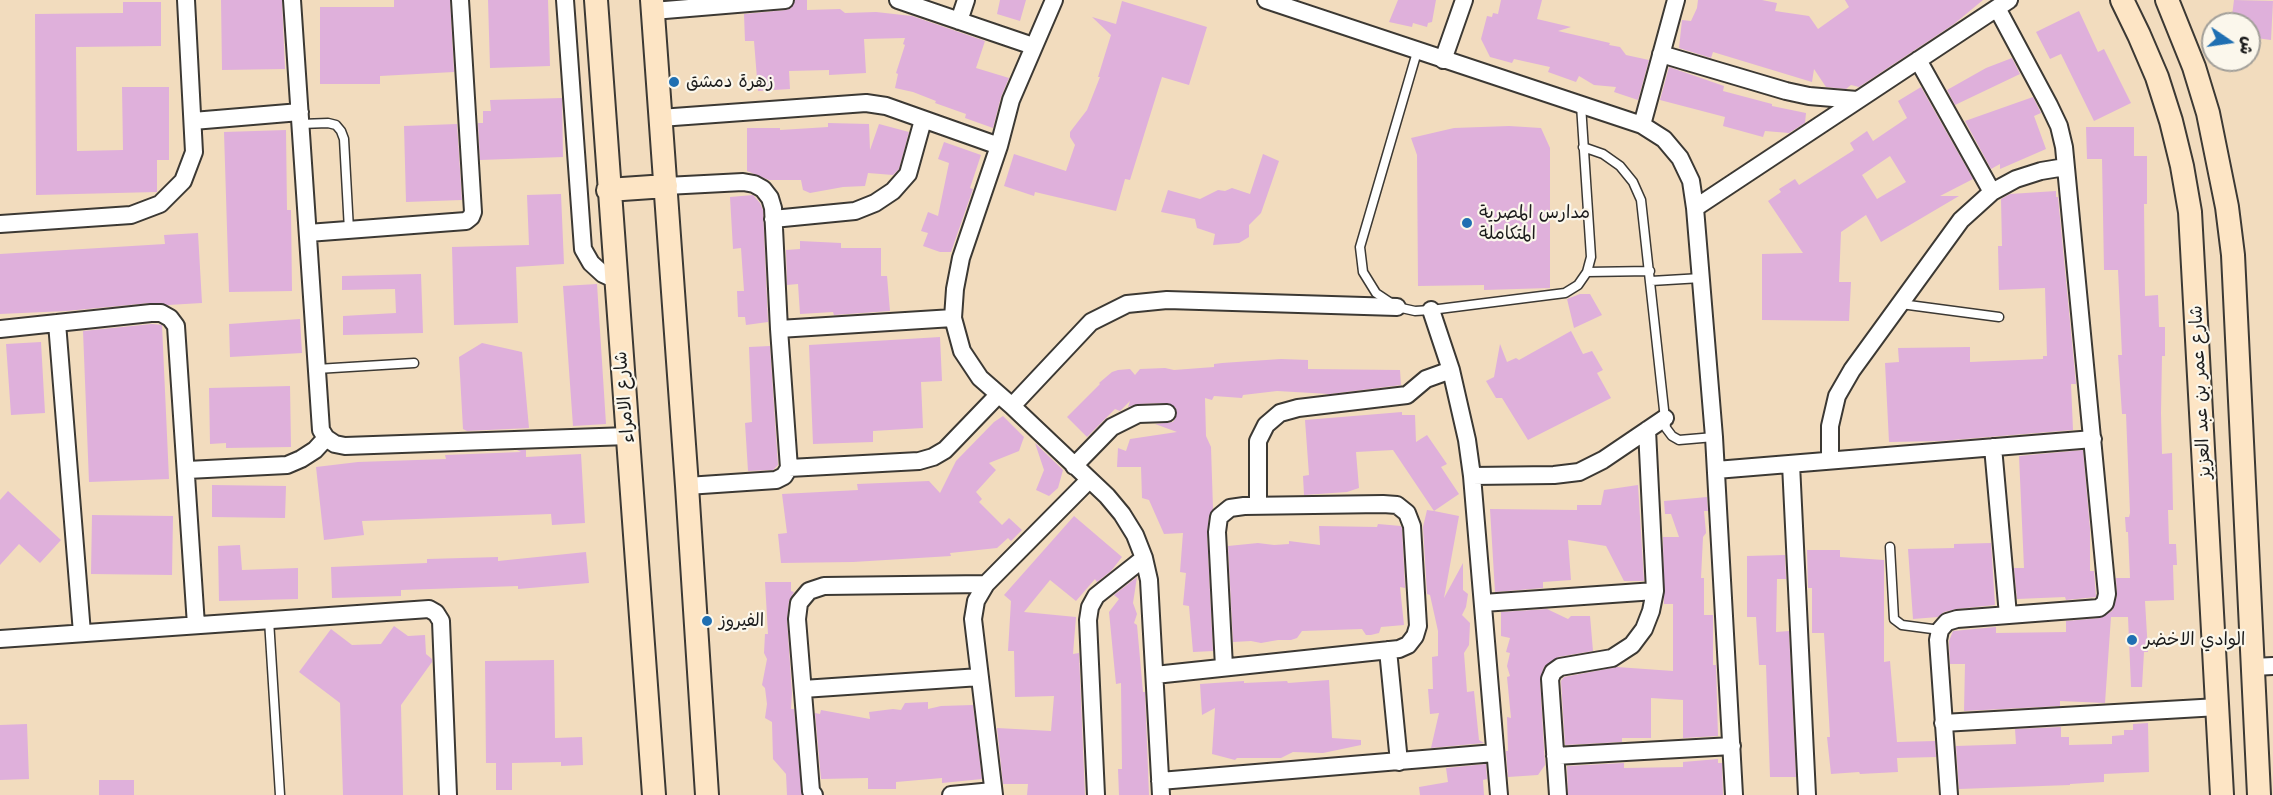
<!DOCTYPE html>
<meta charset="utf-8">
<style>
body{margin:0}
#map{position:relative;width:2273px;height:795px;overflow:hidden;background:#f2dcbe;font-family:"Shantell Sans","Playpen Sans Arabic",sans-serif}
canvas{display:block}
.north{position:absolute;left:2201px;top:12px;width:60px;height:60px;box-sizing:border-box;background:#fbf7ec;border:2px solid #a29f99;border-radius:50%;rotate:103deg;font-size:16px;font-weight:700;line-height:24px;text-align:center;color:#1c1c1c}
.north::after{content:'';display:block;margin:auto;width:21px;height:27px;background:#1f6fb2;clip-path:polygon(50% 0,100% 100%,50% 72%,0 100%)}
</style>
<div id="map">
<canvas width="2273" height="795"></canvas>
<div class="north">ش</div>
</div>
<script>
const c = document.querySelector('canvas').getContext('2d');
c.lineJoin = 'round';
function paint(path, color) {
  c.fillStyle = color;
  c.fill(path, 'evenodd');
}
function poly(rows) {
  const path = new Path2D();
  for (const r of rows) {
    path.moveTo(r[0], r[1]);
    for (let i = 2; i < r.length; i += 2) path.lineTo(r[i], r[i + 1]);
  }
  return path;
}
function stroke(path, color, width, dash) {
  c.strokeStyle = color;
  c.lineWidth = width;
  c.lineCap = dash ? 'butt' : 'round';
  c.setLineDash(dash || []);
  c.stroke(path);
}
function label(font, color, halo, rows, align = 'center') {
  c.font = font + ' "Shantell Sans","Playpen Sans Arabic",sans-serif';
  c.lineWidth = 4.5;
  c.setLineDash([]);
  c.textBaseline = 'middle';
  c.strokeStyle = halo;
  c.fillStyle = color;
  for (const [text, x, y, turn = 0] of rows) {
    c.save();
    c.translate(x, y);
    c.rotate((+turn || 0) * Math.PI / 180);
    c.textAlign = isNaN(turn) ? turn : align;
    if (halo) c.strokeText(text, 0, 0);
    c.fillText(text, 0, 0);
    c.restore();
  }
}
paint(poly([
 [221,0,282,0,285,69,222,70],
 [394,0,450,0,454,72,380,76,380,84,320,84,320,7,394,7],
 [488,0,548,0,550,66,490,68],
 [795,0,807,0,807,10,840,9,845,13,876,12,912,16,985,41,976,68,1009,78,1001,97,993,128,965,118,966,114,935,103,936,101,913,92,895,88,898,74,896,73,905,45,903,44,905,38,864,39,866,73,829,75,829,70,789,71,790,89,758,91,754,41,745,41,744,14,786,10,791,8],
 [1000,0,1026,0,1020,21,997,14],
 [1398,0,1436,0,1432,22,1428,23,1427,27,1413,23,1412,27,1389,22],
 [1501,0,1542,0,1537,19,1571,27,1558,31,1610,43,1609,45,1620,47,1626,55,1649,60,1638,100,1614,92,1616,87,1594,85,1579,76,1576,82,1548,72,1550,67,1514,59,1512,63,1490,57,1481,39,1487,16,1492,17,1493,13,1498,14],
 [1698,0,1762,0,1777,3,1775,11,1809,16,1818,29,1849,7,1845,0,1983,0,1954,24,1859,87,1851,85,1846,89,1826,87,1814,69,1812,82,1713,52,1711,58,1679,48,1682,20,1691,21,1697,8],
 [2234,0,2273,1,2271,40,2249,37,2249,24,2231,24],
 [1122,1,1207,27,1189,85,1162,77,1130,180,1125,179,1116,211,1035,192,1034,196,1004,186,1014,154,1066,171,1075,145,1070,137,1070,132,1087,110,1100,77,1098,77,1111,35,1092,17,1116,24],
 [123,2,161,2,161,46,76,47,77,151,123,150,122,87,169,87,169,160,157,160,157,192,36,195,35,14,123,13],
 [2079,11,2098,52,2104,49,2131,103,2094,121,2061,54,2050,59,2036,32],
 [2012,58,2020,74,1955,105,1947,90,1986,68],
 [1669,67,1724,86,1723,91,1772,104,1772,106,1806,113,1805,123,1789,133,1765,131,1763,137,1723,126,1725,117,1660,100],
 [1921,87,1973,179,1940,196,1959,196,1881,242,1866,215,1841,232,1839,282,1851,282,1849,321,1762,320,1762,254,1803,253,1768,201,1781,192,1779,189,1795,179,1799,185,1854,150,1850,143,1867,131,1873,141,1907,118,1898,101],
 [1890,156,1906,182,1877,199,1862,175],
 [2033,97,2041,113,2034,116,2046,149,2000,169,2000,164,1991,169,1965,121],
 [562,98,563,157,480,160,478,123,483,123,483,111,491,111,490,100],
 [828,123,869,124,870,150,879,124,909,132,899,169,893,175,868,173,865,186,843,187,810,193,803,190,801,180,769,180,747,171,747,128,780,128,780,130,828,127],
 [457,124,462,200,406,202,404,126],
 [1509,126,1541,128,1550,148,1550,288,1484,290,1484,285,1418,286,1417,155,1411,138,1454,128],
 [2086,127,2134,127,2134,156,2147,156,2147,204,2144,204,2145,296,2158,295,2159,327,2165,327,2165,356,2162,356,2161,413,2162,454,2172,453,2173,510,2168,510,2169,544,2176,544,2177,565,2173,565,2174,600,2145,601,2148,652,2144,652,2142,687,2131,687,2128,617,2111,617,2105,703,2060,701,2060,706,1964,711,1965,664,1950,664,1949,641,1953,631,1996,627,1996,633,2066,632,2066,621,2100,618,2112,611,2117,596,2116,578,2130,578,2128,532,2126,532,2125,517,2129,517,2130,513,2126,414,2122,414,2118,355,2122,355,2118,270,2104,270,2102,159,2087,159],
 [286,130,287,210,291,210,292,291,229,292,224,132],
 [944,142,981,155,970,188,973,189,951,252,940,252,923,246,928,233,921,231,928,212,938,216,949,163,938,159],
 [1263,154,1279,161,1261,213,1249,225,1249,237,1239,243,1213,245,1215,234,1197,228,1195,219,1161,212,1168,190,1200,199,1218,190,1225,191,1232,188,1250,194],
 [2056,191,2056,197,2058,197,2076,384,2071,384,2073,430,1940,441,1889,442,1885,363,1899,362,1898,348,1970,347,1970,362,2043,359,2043,356,2047,356,2045,288,1999,290,1998,246,2002,246,2001,199,2010,194],
 [561,194,564,264,516,267,518,323,454,325,452,247,529,245,527,195],
 [753,195,760,203,763,210,768,322,746,325,745,317,738,317,737,291,744,291,741,248,733,249,730,197],
 [198,233,202,303,168,305,150,303,66,311,0,314,0,254,165,244,164,235],
 [800,241,841,243,841,248,881,248,881,276,887,276,890,311,834,315,833,312,800,314,798,284,787,285,786,250,800,249],
 [421,274,423,333,343,335,343,316,396,313,395,289,342,290,342,276],
 [597,284,606,424,573,426,563,286],
 [1580,294,1590,294,1602,315,1574,328,1567,299],
 [300,319,302,353,230,357,229,324],
 [152,324,162,325,169,479,89,482,83,331],
 [1571,331,1583,354,1592,351,1603,370,1597,373,1611,398,1528,440,1502,398,1496,398,1486,381,1494,377,1500,344,1507,362,1516,358,1519,360],
 [940,337,942,381,921,382,923,428,873,431,873,442,813,444,809,345],
 [41,342,45,413,11,415,6,344],
 [482,343,522,352,529,428,467,431,463,429,459,357],
 [770,346,778,465,773,470,748,471,745,423,752,422,749,347],
 [1281,359,1308,360,1308,369,1400,370,1401,385,1330,394,1277,391,1243,395,1242,398,1214,396,1212,400,1205,398,1206,436,1211,447,1213,509,1209,516,1207,533,1213,651,1193,652,1189,606,1183,605,1186,573,1180,572,1183,533,1164,534,1149,500,1142,498,1141,467,1117,467,1118,448,1126,451,1130,439,1177,432,1155,424,1173,422,1176,417,1176,408,1167,403,1138,404,1128,407,1130,401,1120,411,1115,409,1087,437,1067,417,1100,384,1099,383,1112,372,1118,370,1130,369,1135,375,1140,369,1165,368,1174,370,1214,367,1214,364,1222,363],
 [290,386,291,447,226,448,226,443,210,444,209,388],
 [1402,412,1402,415,1415,415,1416,442,1427,435,1447,464,1441,467,1459,494,1434,511,1459,516,1444,598,1463,563,1463,590,1468,594,1466,607,1462,615,1470,623,1469,645,1464,653,1467,692,1474,691,1479,740,1484,743,1431,748,1439,713,1430,714,1428,689,1433,689,1432,657,1438,656,1438,631,1430,595,1427,594,1423,527,1427,510,1434,511,1393,450,1356,452,1359,488,1347,492,1304,495,1303,476,1309,475,1305,420],
 [1003,416,1024,437,1019,451,989,463,996,470,976,492,982,499,979,502,1002,525,1009,518,1022,530,1011,541,1008,538,997,548,950,553,951,556,853,562,781,563,778,534,787,533,782,494,858,490,857,484,929,481,940,493,956,461,994,422],
 [1035,443,1063,470,1058,488,1049,496,1036,490,1044,470],
 [517,450,526,450,526,457,581,454,585,523,552,525,551,514,362,521,364,535,324,540,316,467,358,462,446,459,445,455,521,452],
 [2083,450,2090,528,2090,571,2094,571,2096,597,2066,600,2065,597,2017,599,2014,568,2024,568,2019,456],
 [212,485,286,486,285,518,212,517],
 [1638,485,1644,581,1624,581,1606,546,1568,540,1571,580,1543,582,1543,588,1495,592,1490,509,1577,510,1577,505,1601,505,1604,490],
 [8,491,61,540,40,563,19,544,0,565,0,500],
 [1707,497,1708,511,1704,511,1706,533,1703,537,1701,578,1704,578,1704,615,1713,615,1713,665,1716,665,1718,736,1683,738,1683,700,1651,698,1651,738,1622,738,1622,742,1565,745,1561,681,1564,677,1617,667,1673,671,1673,604,1664,604,1663,537,1679,537,1671,514,1665,514,1664,501],
 [92,515,173,516,172,575,91,574],
 [1074,516,1122,557,1111,571,1097,582,1095,579,1076,601,1050,580,1024,612,1076,617,1073,654,1079,653,1085,795,1027,795,1028,784,1003,784,997,728,1051,731,1054,696,1015,697,1014,651,1008,651,1011,601,1004,595],
 [1378,524,1401,526,1402,528,1405,588,1400,587,1404,625,1381,627,1379,633,1371,635,1366,635,1362,629,1302,631,1297,638,1291,640,1278,640,1261,643,1251,641,1233,642,1228,546,1258,543,1274,545,1289,544,1289,541,1320,545,1319,526,1377,527],
 [1991,543,1995,605,1956,609,1944,612,1938,617,1913,619,1908,549,1954,548,1954,544],
 [240,545,242,570,298,568,298,599,219,601,218,546],
 [1807,550,1840,550,1840,557,1884,560,1884,662,1890,661,1897,742,1935,741,1936,757,1897,758,1898,772,1860,774,1859,772,1831,774,1827,737,1830,737,1824,633,1812,633,1812,588,1808,588],
 [586,552,589,583,518,589,518,586,401,590,401,596,332,598,331,567,427,563,427,559,498,557,498,561],
 [1785,555,1786,579,1777,579,1776,632,1789,631,1796,777,1770,777,1766,665,1759,665,1756,617,1747,617,1747,556],
 [1137,577,1133,603,1137,614,1134,623,1137,625,1143,692,1145,692,1149,795,1119,795,1118,769,1122,769,1121,683,1116,684,1109,612,1119,599,1114,595],
 [765,582,791,582,791,591,794,592,789,601,787,620,792,693,791,709,794,709,802,795,787,795,786,774,773,759,772,722,765,718,767,704,765,688,762,685,767,659,764,653,765,634,768,634],
 [1547,609,1568,619,1571,616,1590,616,1593,651,1558,657,1544,667,1540,680,1545,765,1538,775,1508,777,1506,751,1508,751,1507,717,1511,718,1507,677,1510,676,1507,666,1510,653,1506,652,1510,638,1501,636,1501,612],
 [394,626,408,636,425,635,426,654,432,659,432,662,401,705,403,795,343,795,340,703,299,672,331,629,352,645,381,644],
 [554,660,555,738,582,737,583,765,561,766,561,762,512,763,512,790,496,790,496,763,486,763,485,661],
 [1329,680,1332,738,1361,740,1361,745,1323,753,1293,752,1281,758,1237,758,1235,760,1212,754,1215,708,1202,715,1200,684,1244,681,1244,683,1287,681,1288,683],
 [928,702,928,709,941,706,973,705,982,779,942,783,942,778,896,782,896,789,868,789,868,778,821,779,815,713,820,714,821,710,870,719,869,712,893,709,901,710,905,703],
 [2148,723,2149,772,2104,774,2104,782,2070,784,2070,785,1959,789,1956,746,2016,744,2015,729,2061,727,2061,737,2069,737,2069,745,2112,744,2112,736,2124,735,2124,730,2133,730,2133,724],
 [27,724,29,779,0,780,0,725],
 [1718,759,1718,763,1722,763,1723,795,1568,795,1567,766,1624,763,1624,768,1683,767,1683,762],
 [1486,764,1487,779,1483,780,1484,795,1420,795,1419,787,1448,782,1446,768],
 [99,780,134,780,134,795,99,795]
]), '#dfb0db');
const lane = poly([
 [1417,52,1360,247,1363,272,1376,293,1397,307,1415,311,1431,310,1565,293,1578,285,1587,272,1591,257,1581,105],
 [301,124,328,123,336,125,341,131,344,139,349,230],
 [1583,147,1603,154,1620,166,1633,182,1641,200,1666,428,1672,436,1679,440,1714,437],
 [1587,272,1650,271],
 [1651,281,1701,278],
 [1901,304,1999,317],
 [317,369,414,363],
 [1890,547,1894,619,1902,625,1940,630],
 [269,620,280,795]
]);
const street = poly([
 [292,0,321,430,326,438,335,444,345,446,628,436],
 [565,0,583,249,591,263,603,274,616,280],
 [898,0,1033,46],
 [1054,0,1011,100,999,146,961,258,955,289,953,318,962,351,980,378,1012,406,1107,496,1122,514,1135,535,1144,558,1149,580,1161,795],
 [1266,0,1642,125,1664,139,1680,158,1691,181,1695,208,1714,437,1734,795],
 [653,11,785,0],
 [959,21,966,0],
 [1661,54,1786,91,1809,96,1857,100],
 [1443,60,1464,0],
 [1918,60,1992,192],
 [660,118,866,103,886,106,999,146],
 [193,121,300,112],
 [1642,125,1676,0],
 [666,186,743,182,754,184,763,189,770,198,773,208,779,329,789,468],
 [1695,208,2009,0],
 [773,219,855,211,875,203,893,191,908,174,923,120],
 [0,224,131,215,160,204,183,181,194,152,186,0],
 [308,233,466,221,471,217,473,212,460,0],
 [1431,310,1451,370,1467,440,1472,476,1499,795],
 [57,323,82,633],
 [0,329,151,313,161,313,170,318,176,326,196,625],
 [779,329,953,318],
 [1012,406,1091,322,1127,304,1167,300,1397,307],
 [1993,447,2008,615],
 [1830,460,1830,426,1837,396,1852,370,1961,220,1992,192,2016,179,2041,171,2065,167],
 [1791,464,1807,795],
 [1074,466,1112,427,1138,414,1167,413],
 [187,470,287,465,301,459,315,450,326,438],
 [1716,470,2093,439],
 [1472,476,1554,475,1579,472,1603,460,1665,418],
 [687,486,776,480,784,476,789,468,919,461,933,457,945,450,998,395],
 [1258,506,1258,441,1266,425,1280,413,1298,408,1407,395,1426,379,1451,370],
 [1483,603,1655,591],
 [0,639,429,609,436,613,441,621,448,795],
 [1388,650,1399,762],
 [2253,667,2273,666],
 [1155,675,1399,649,1408,645,1415,636,1418,626,1412,526,1407,513,1397,505,1383,504,1244,506,1230,508,1219,517,1217,532,1224,667],
 [803,689,980,677],
 [1943,723,2218,707],
 [1555,756,1732,746],
 [1160,781,1495,753],
 [814,795,811,791,797,619,799,603,809,591,824,586,986,584],
 [951,795,993,791],
 [994,795,973,619,976,601,986,584,1089,480],
 [1096,795,1088,620,1090,607,1096,596,1144,558],
 [1558,795,1550,679,1553,672,1560,667,1612,658,1632,645,1644,629,1651,611,1655,591,1647,430],
 [1949,795,1938,640,1940,630,1947,622,1957,619,2099,608,2105,603,2107,594,2064,147,2059,126,2049,105,1997,8]
]);
const secondary = poly([
 [596,0,654,795],
 [652,0,687,486,707,795],
 [2122,0,2139,35,2157,77,2171,121,2182,166,2190,212,2222,795],
 [2167,0,2194,67,2208,113,2227,207,2233,255,2259,795],
 [608,190,666,186]
]);
stroke(lane, '#3c3934', 11);
stroke(street, '#3c3934', 20);
stroke(secondary, '#3c3934', 26);
stroke(lane, '#fff', 8);
stroke(street, '#fff', 16);
stroke(secondary, '#fde5c5', 22);
for (const [x, y, r, color] of [
 [674,82,6,"#1f6fb2"],
 [1467,223,6,"#1f6fb2"],
 [707,621,6,"#1f6fb2"],
 [2132,640,6,"#1f6fb2"]
]) {
  const dot = new Path2D();
  dot.arc(x, y, r, 0, 2 * Math.PI);
  c.fillStyle = color;
  c.fill(dot);
  stroke(dot, '#fbf7ec', 2);
}
label('18px', '#1c1c1c', '#fbf7ec', [
 ["زهرة دمشق",686,82],
 ["مدارس المصرية",1479,213],
 ["المتكاملة",1479,234],
 ["الفيروز",719,621],
 ["الوادي الاخضر",2144,640]
], 'left');
label('18px', '#1c1c1c', '#fbf7ec', [
 ["شارع عمر بن عبد العزيز",2201,392,-93],
 ["شارع الامراء",625,397,-95]
]);
</script>
